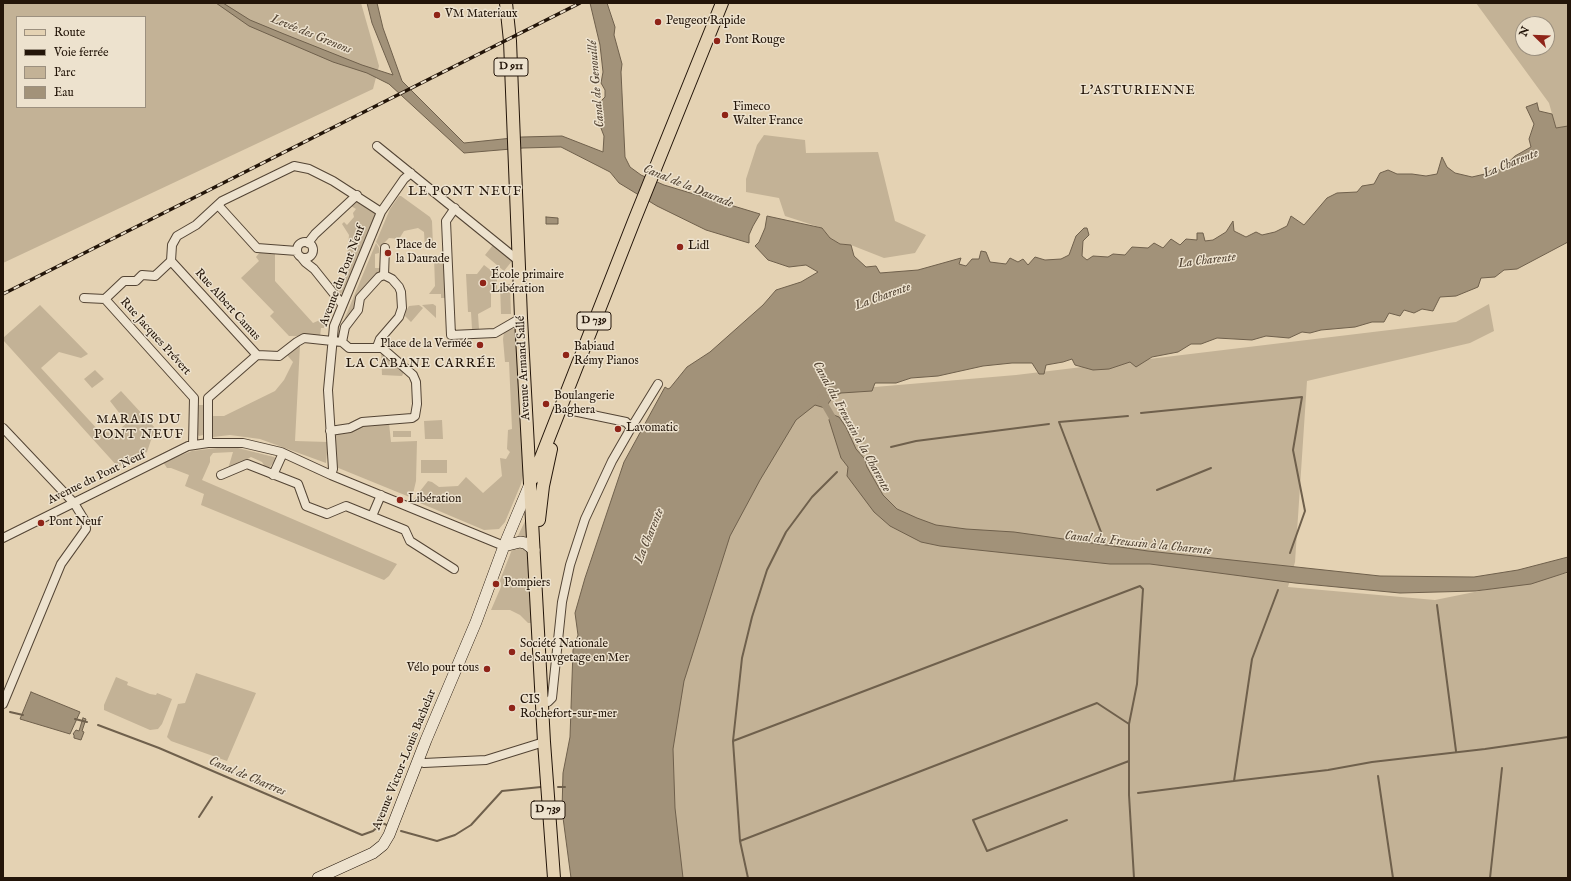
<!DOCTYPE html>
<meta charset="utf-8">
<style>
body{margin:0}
#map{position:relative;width:1571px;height:881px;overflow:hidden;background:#e4d2b3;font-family:"IM FELL English",serif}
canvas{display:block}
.frame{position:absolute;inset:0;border:4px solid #231509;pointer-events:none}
.legend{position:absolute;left:16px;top:16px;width:130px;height:92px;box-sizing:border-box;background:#ede2ce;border:1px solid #9c907f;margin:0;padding:5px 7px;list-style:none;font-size:12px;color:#231509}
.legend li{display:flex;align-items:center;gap:8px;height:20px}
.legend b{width:20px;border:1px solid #9c907f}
.north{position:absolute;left:1515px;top:16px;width:40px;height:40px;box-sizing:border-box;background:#ede2ce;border:1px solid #9c907f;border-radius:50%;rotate:293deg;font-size:11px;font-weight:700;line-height:16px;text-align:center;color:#231509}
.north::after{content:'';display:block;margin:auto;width:14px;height:18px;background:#8f2418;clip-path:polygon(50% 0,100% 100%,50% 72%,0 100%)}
</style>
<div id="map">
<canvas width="1571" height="881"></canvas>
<div class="frame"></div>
<ul class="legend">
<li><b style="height:5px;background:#e4d2b3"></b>Route</li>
<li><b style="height:5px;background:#231509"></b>Voie ferrée</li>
<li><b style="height:11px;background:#c3b296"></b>Parc</li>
<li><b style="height:11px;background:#a29279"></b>Eau</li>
</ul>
<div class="north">N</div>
</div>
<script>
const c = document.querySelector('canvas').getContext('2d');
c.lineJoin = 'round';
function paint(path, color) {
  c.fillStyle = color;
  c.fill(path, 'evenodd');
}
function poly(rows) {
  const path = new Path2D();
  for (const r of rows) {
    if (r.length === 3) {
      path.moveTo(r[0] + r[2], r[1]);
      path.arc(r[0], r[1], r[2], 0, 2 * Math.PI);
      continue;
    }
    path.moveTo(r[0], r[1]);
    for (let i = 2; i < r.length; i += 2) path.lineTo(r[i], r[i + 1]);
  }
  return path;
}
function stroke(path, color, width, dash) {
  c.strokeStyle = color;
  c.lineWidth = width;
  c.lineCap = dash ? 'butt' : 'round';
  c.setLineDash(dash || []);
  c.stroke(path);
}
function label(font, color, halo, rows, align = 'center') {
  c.font = font + ' "IM FELL English",serif';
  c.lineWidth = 3;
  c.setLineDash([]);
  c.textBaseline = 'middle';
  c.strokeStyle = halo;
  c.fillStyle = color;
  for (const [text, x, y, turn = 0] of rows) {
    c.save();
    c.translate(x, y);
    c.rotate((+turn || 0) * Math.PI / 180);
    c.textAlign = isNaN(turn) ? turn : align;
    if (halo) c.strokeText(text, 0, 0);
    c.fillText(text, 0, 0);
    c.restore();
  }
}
paint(poly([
 [3,3,361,3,379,66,373,89,3,263],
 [17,17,145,17,145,107,17,107],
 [1476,3,1568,3,1568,126,1556,128,1549,103],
 [1523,24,1547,24,1547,48,1523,48],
 [764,135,805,140,806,153,878,152,895,221,926,235,915,253,884,258,851,245,840,244,830,238,822,228,785,216,779,198,746,192,746,179,757,145],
 [399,196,401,196,430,217,432,221,433,246,425,248,424,232,418,228,404,231,399,239,389,238,380,247,376,242,390,209],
 [359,201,377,211,344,294,340,293,335,286,346,275,349,235,342,224,344,222,347,225,354,217,353,213,356,209,351,206],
 [376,243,379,248,379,253,375,254,375,268,380,268,380,273,357,309,346,321,344,320],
 [493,245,512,261,504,271,485,255],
 [260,252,275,252,275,281,313,323,329,316,324,328,321,328,320,337,289,336,270,316,274,312,241,278,259,261,256,257],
 [445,255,447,298,441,298,441,294,429,294,435,286,434,257],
 [484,265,497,275,497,290,491,290,491,307,478,314,479,329,472,329,471,312,468,312,466,274,477,274],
 [500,284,510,284,511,314,501,314],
 [433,304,436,306,436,318,422,305],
 [1489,304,1494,331,1470,343,1307,381,1295,562,1288,587,1435,600,1568,573,1568,878,659,878,667,661,706,525,816,392,1016,375,1456,322],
 [40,305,88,354,81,358,59,352,41,368,100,432,115,433,127,423,110,401,121,391,155,428,147,452,118,467,3,340,3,338],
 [419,305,423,308,411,322,405,316,406,311,409,306],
 [510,328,519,331,524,471,521,484,505,522,499,529,484,530,413,500,428,481,432,482,439,487,458,486,466,477,483,493,502,476,500,458,506,459,510,452,507,449,508,430,512,429,509,362,505,362,503,339,504,332],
 [300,345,295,441,328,442,326,463,260,439,230,435,213,437,210,434,212,416,224,416,275,391,284,380,293,362,287,355,295,348],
 [381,351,404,372,402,376,382,375],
 [95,370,104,379,92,388,84,379],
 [196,405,205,405,205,431,203,435,199,436,196,433],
 [442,420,443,439,425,439,424,421],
 [389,423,391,442,417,441,416,481,412,498,336,467,333,436,337,433,362,424],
 [393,431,411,431,411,437,393,437],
 [217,448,238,448,274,457,276,459,270,467,265,467,262,462,251,457,228,469,233,452,213,453,210,457,210,462,202,480,397,564,389,576,384,580,201,505,204,494,185,486,189,475,171,468,167,468,163,462,192,451],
 [421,460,447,460,447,473,421,473],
 [527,517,532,623,528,623,520,615,510,610,491,610,501,587,500,580,515,542],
 [196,673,256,693,227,761,171,741,167,737,178,704,185,703],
 [116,677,128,682,127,685,150,694,156,695,157,693,172,699,162,724,158,729,150,730,104,710,104,705]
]), '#c3b296');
const water = poly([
 [216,3,223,3,250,20,284,34,362,65,393,75,372,23,367,3,377,3,383,28,402,81,464,143,522,137,562,136,603,152,604,136,599,123,600,102,605,97,605,90,601,83,603,72,600,45,590,3,607,3,615,27,614,35,622,64,621,72,625,157,630,167,641,175,664,185,760,214,753,226,749,235,749,243,706,230,657,206,619,183,610,172,561,147,523,148,464,153,389,84,367,73,333,62,249,26,216,3],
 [1537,103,1539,111,1552,114,1556,128,1568,126,1568,242,1517,269,1504,270,1495,277,1481,278,1478,287,1456,296,1440,297,1433,311,1422,309,1414,313,1404,310,1400,316,1389,313,1384,322,1372,322,1355,327,1321,330,1310,333,1302,332,1289,338,1266,336,1252,340,1217,338,1201,344,1191,344,1178,352,1152,357,1136,367,1130,362,1109,369,1093,370,1075,365,1072,359,1063,362,1046,365,1044,374,1039,374,1032,363,1012,363,983,366,938,376,911,378,896,383,875,383,872,391,841,393,833,397,825,408,815,405,796,420,760,480,730,536,684,681,673,749,675,808,683,878,571,878,562,810,563,773,570,737,573,650,578,635,575,613,585,578,624,462,665,387,668,389,670,388,687,367,710,352,763,305,776,290,801,282,818,272,806,265,789,267,768,260,755,246,759,242,765,228,767,216,822,228,830,238,840,244,851,245,854,256,866,267,876,266,880,273,918,270,961,258,959,264,966,266,972,259,979,259,981,251,986,252,990,262,1006,264,1010,258,1018,262,1023,259,1028,265,1035,257,1045,260,1061,259,1069,255,1076,236,1084,228,1087,228,1089,235,1083,241,1082,256,1087,260,1093,256,1108,257,1113,254,1125,255,1132,247,1148,248,1154,243,1163,248,1171,239,1180,245,1186,239,1197,240,1197,233,1203,233,1205,241,1213,240,1226,232,1233,221,1234,231,1246,237,1256,232,1262,235,1275,232,1287,226,1291,216,1304,225,1327,198,1337,193,1357,192,1362,186,1374,184,1380,173,1388,170,1397,174,1412,174,1426,176,1437,174,1442,157,1447,167,1455,173,1472,177,1485,174,1493,169,1500,170,1515,156,1531,147,1529,139,1534,124,1526,107,1537,103],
 [546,217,558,218,558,224,546,224,546,217],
 [831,414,839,417,846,427,856,449,865,459,867,467,883,495,897,509,917,518,936,525,966,529,1014,532,1148,551,1380,576,1474,577,1518,570,1568,557,1568,572,1531,584,1475,591,1400,593,1295,583,1150,564,1110,564,940,546,921,542,890,526,874,512,847,476,848,467,841,458,829,420,831,414],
 [31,692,80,712,70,734,20,719,31,692],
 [83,718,86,719,82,731,84,732,81,740,74,738,74,735,73,734,76,730,79,731,83,718]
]);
paint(water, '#a29279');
stroke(water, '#6f604c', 1);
stroke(poly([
 [1141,413,1302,397,1293,450,1305,511,1290,553],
 [891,447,916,441,1049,424],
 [1157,490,1211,468],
 [1101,532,1059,422,1128,416],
 [1278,590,1252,659,1234,781,1328,770,1372,762,1485,749,1568,737],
 [1437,605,1456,751],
 [10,712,23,715],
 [75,719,87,722],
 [98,725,159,748,362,835,373,831,382,823,387,825],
 [733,741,742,658,752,617,767,570,786,532,812,497,837,472],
 [1378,776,1393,878],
 [558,787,565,787],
 [1138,793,1234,781],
 [199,817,212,797],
 [1067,820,987,851,973,820,1129,761],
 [401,831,437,841,455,835,471,825,502,791,541,787],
 [740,841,733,741,1140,586,1143,589,1137,684,1129,724],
 [748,878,740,841,1097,703,1129,724,1129,795,1134,878],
 [1490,878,1502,768]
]), '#6f604c', 2);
stroke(poly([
 [821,398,835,422]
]), '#a29279', 7);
const minor = poly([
 [377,146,519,261],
 [218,205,257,248,297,251],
 [455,208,446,221,451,335,495,333,521,318],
 [305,250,8],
 [308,243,315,234,357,195],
 [301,257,305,262,314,269,342,304],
 [171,261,172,245,177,236,196,225,222,201,294,166,309,169,333,181,381,212],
 [171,261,155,276,142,275,136,281,124,281,105,299,194,398,193,445],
 [171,261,257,355,208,398,208,443],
 [84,298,105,299],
 [342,342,345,327,358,310,360,298,379,277,384,275],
 [377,347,380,339,399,317,402,308,401,292,399,287,392,279,384,275,385,248],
 [257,355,279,356,297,342,304,338,342,342,349,348,382,348,413,375,416,382,417,404,415,416,412,418,362,422,350,428,330,431],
 [573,411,626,422,631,428],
 [3,428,74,503,85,521,86,529,61,564,3,704],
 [221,475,247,464,298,484,306,506,327,514,346,506,405,530,410,541,454,569],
 [273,475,283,453],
 [331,475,333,469,328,390,334,326,381,212,404,179,411,173],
 [372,516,381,495],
 [3,538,188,446,208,443,243,443,281,452,331,475,504,546],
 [542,702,548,702,552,698,562,602,570,565,585,519,612,461,631,428,658,384],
 [418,761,424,763,486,760,544,742]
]);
const secondary = poly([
 [504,546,520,542,525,543,534,550],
 [318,878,373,853,383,845,389,835,426,740,476,622,504,546,530,484]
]);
const primary = poly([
 [506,3,510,41,521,318,544,742,554,878],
 [533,478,634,221,722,3],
 [539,520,543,486,551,449]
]);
stroke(minor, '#534434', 10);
stroke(secondary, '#231509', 12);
stroke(primary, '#231509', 14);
stroke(minor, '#ede2ce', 8);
stroke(secondary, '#ede2ce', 11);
stroke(primary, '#e4d2b3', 12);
const rail = poly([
 [3,294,580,3]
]);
stroke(rail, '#231509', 3.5);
stroke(rail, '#ede2ce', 2, [6]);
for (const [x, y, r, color] of [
 [437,15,4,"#8f2418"],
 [658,22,4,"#8f2418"],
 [717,41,4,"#8f2418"],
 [725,115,4,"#8f2418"],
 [680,247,4,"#8f2418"],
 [388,253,4,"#8f2418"],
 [483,283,4,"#8f2418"],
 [480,345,4,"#8f2418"],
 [566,355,4,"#8f2418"],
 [546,404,4,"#8f2418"],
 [618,429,4,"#8f2418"],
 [400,500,4,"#8f2418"],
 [41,523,4,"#8f2418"],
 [496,584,4,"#8f2418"],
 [512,652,4,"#8f2418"],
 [487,669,4,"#8f2418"],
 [512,708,4,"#8f2418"]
]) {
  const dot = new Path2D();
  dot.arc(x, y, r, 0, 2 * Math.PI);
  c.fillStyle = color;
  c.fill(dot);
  stroke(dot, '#ede2ce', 1.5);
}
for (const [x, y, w] of [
 [511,67,34],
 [594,321,34],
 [548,810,34]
]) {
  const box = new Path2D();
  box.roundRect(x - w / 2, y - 9, w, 18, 3);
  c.fillStyle = '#ede2ce';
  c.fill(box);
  stroke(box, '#231509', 1);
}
label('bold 11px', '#231509', null, [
 ["D 911",511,67],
 ["D 739",594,321],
 ["D 739",548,810]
]);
label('12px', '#231509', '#ede2ce', [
 ["VM Materiaux",445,15],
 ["Peugeot Rapide",666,22],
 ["Pont Rouge",725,41],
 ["Fimeco",733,108],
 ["Walter France",733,122],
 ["Place de",396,246],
 ["la Daurade",396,260],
 ["Lidl",688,247],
 ["École primaire",491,276],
 ["Libération",491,290],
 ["Place de la Vermée",472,345,"right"],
 ["Babiaud",574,348],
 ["Rémy Pianos",574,362],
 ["Boulangerie",554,397],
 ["Baghera",554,411],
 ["Lavomatic",626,429],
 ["Libération",408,500],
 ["Pont Neuf",49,523],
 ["Pompiers",504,584],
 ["Société Nationale",520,645],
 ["de Sauvgetage en Mer",520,659],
 ["Vélo pour tous",479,669,"right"],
 ["CIS",520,701],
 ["Rochefort-sur-mer",520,715]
], 'left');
label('12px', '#231509', '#ede2ce', [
 ["Avenue du Pont Neuf",343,276,-69],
 ["Rue Albert Camus",227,305,48],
 ["Rue Jacques Prévert",155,337,48],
 ["Avenue Armand Sallé",524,368,-93],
 ["Avenue du Pont Neuf",97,478,-26],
 ["Avenue Victor-Louis Bachelar",405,760,-68]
]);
label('italic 13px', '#564736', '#ede2ce', [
 ["Levée des Grenons",311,35,22],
 ["Canal de Genouillé",597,84,-95],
 ["La Charente",1511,164,-22],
 ["Canal de la Daurade",688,187,22],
 ["La Charente",1207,261,-7],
 ["La Charente",883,297,-20],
 ["Canal du Freussin à la Charente",851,427,61],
 ["La Charente",650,536,-68],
 ["Canal du Freussin à la Charente",1138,544,6],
 ["Canal de Chartres",247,777,23]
]);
c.letterSpacing = '1px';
label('13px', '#231509', '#ede2ce', [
 ["L'ASTURIENNE",1138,91],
 ["LE PONT NEUF",465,192],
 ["LA CABANE CARRÉE",421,364],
 ["MARAIS DU",139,420],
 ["PONT NEUF",139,435]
]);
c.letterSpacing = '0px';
</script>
